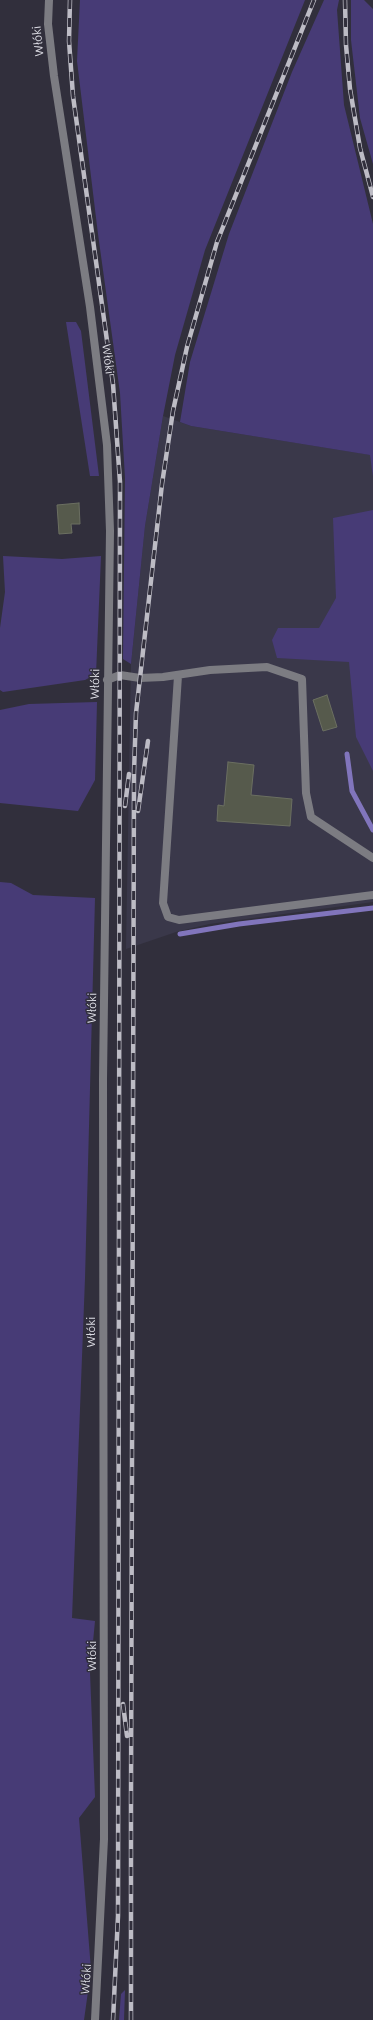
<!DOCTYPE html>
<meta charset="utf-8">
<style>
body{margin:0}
canvas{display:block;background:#312f3c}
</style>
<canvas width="373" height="2020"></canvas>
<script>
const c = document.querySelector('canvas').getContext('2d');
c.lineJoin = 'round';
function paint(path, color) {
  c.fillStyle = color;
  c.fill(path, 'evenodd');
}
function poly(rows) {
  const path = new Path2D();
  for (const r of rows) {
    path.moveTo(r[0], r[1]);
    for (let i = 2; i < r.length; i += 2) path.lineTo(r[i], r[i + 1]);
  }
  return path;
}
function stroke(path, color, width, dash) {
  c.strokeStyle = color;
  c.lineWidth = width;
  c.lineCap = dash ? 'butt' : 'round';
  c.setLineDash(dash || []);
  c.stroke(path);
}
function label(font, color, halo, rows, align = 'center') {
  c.font = font + ' Ubuntu,sans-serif';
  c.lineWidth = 3;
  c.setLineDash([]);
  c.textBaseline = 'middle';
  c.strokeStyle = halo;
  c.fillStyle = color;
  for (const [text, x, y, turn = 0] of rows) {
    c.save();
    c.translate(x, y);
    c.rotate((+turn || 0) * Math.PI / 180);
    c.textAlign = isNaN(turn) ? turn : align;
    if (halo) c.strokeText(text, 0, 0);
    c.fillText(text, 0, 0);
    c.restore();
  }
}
paint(poly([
 [163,416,191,426,371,455,373,477,373,902,209,924,176,932,126,949,131,664,145,526]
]), '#3a384a');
paint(poly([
 [80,0,305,0,205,250,175,355,163,416,145,526,131,664,123,659,125,478,120,393,98,234,77,61],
 [324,0,339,0,337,10,344,105,373,224,373,477,370,455,191,426,180,422,190,362,229,234,292,72],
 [351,0,364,0,373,9,373,164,360,118,351,40],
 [66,322,76,322,81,331,99,476,90,476],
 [373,510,373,771,356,737,349,662,277,658,272,640,278,628,319,628,336,598,333,518],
 [3,556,62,559,101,556,96,674,85,680,3,692,0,690,0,628,5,592],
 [97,702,95,780,78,811,0,803,0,710,29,704],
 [0,882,11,883,33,895,95,898,85,1278,72,1618,95,1621,90,1673,95,1797,79,1818,91,1970,84,2020,0,2020],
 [125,1990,124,2020,119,2020,121,1994]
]), '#473b76');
stroke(poly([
 [347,754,352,791,373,830],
 [180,934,239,924,373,908]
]), '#8175bc', 5);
const building = poly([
 [79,503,80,524,71,524,72,533,59,534,57,505,79,503],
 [327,695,337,727,323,731,313,700,327,695],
 [228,762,254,765,251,795,292,799,290,826,217,821,218,805,224,806,228,762]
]);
paint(building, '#565a4c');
stroke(building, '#6b6f61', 1);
stroke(poly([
 [178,676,163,903,168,917,179,920,373,895],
 [107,680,120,675,140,678,163,677,210,670,267,667,302,679,306,793,311,817,373,858]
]), '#7c7c82', 8);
stroke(poly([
 [49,0,48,24,54,76,90,307,107,445,110,531,103,1079,104,1839,95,2020]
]), '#7c7c82', 8);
const rail = poly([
 [70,0,69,41,73,96,113,384,120,482,118,1916,113,2020],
 [345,0,346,45,350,89,360,148,373,197],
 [125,806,129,774],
 [138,811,148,741],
 [123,1704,127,1736],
 [131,1800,134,773,136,713,162,484,173,411,187,347,217,242,314,0],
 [131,2020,131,1794]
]);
stroke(rail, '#bdbcc5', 4.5);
stroke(rail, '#312f3c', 3, [9]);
label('12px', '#dcdce4', '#312f3c', [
 ["Włóki",38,41,-96],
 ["Włóki",108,359,83],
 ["Włóki",95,684,-89],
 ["Włóki",92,1008,-89],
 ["Włóki",91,1332,-90],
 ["Włóki",92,1656,-90],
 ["Włóki",86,1979,-86]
]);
</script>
